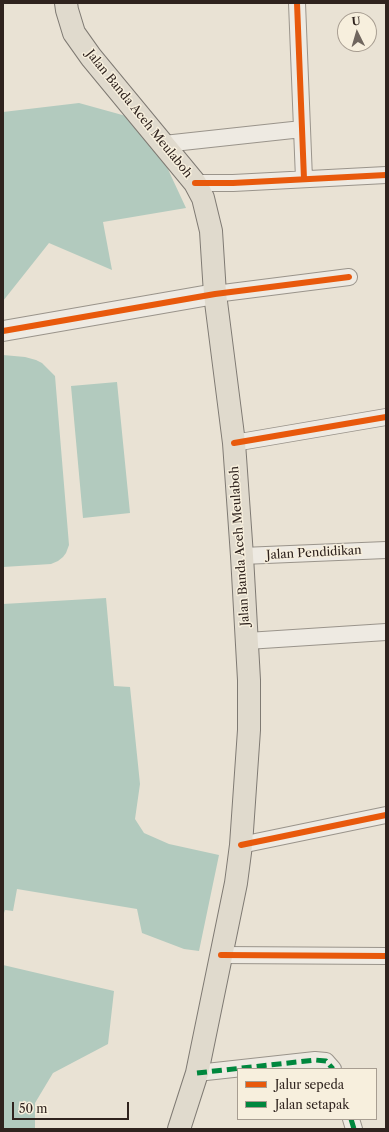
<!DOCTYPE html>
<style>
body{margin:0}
#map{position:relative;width:389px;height:1132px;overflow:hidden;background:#e9e2d4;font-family:"Libre Caslon Text",serif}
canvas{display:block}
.frame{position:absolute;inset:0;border:4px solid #2f231e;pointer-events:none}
.legend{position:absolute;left:237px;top:1068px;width:140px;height:52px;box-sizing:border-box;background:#f7efdd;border:1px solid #a79d91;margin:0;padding:5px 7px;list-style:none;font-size:12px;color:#2f231e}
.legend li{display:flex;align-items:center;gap:8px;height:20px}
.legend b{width:20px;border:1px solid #a79d91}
.north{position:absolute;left:337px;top:12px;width:40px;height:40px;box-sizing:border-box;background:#f7efdd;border:1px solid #a79d91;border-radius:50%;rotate:355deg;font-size:11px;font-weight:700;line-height:16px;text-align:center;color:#2f231e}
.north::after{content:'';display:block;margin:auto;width:14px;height:18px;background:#70665e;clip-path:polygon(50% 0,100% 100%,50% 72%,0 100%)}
.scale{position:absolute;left:12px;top:1102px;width:117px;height:18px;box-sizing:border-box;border:2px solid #2f231e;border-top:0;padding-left:5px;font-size:12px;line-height:14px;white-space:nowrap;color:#2f231e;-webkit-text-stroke:3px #f7efdd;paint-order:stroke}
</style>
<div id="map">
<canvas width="389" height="1132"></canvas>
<div class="frame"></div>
<ul class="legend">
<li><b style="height:5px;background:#e8590c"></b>Jalur sepeda</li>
<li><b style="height:5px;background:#00873e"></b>Jalan setapak</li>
</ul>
<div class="north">U</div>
<div class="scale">50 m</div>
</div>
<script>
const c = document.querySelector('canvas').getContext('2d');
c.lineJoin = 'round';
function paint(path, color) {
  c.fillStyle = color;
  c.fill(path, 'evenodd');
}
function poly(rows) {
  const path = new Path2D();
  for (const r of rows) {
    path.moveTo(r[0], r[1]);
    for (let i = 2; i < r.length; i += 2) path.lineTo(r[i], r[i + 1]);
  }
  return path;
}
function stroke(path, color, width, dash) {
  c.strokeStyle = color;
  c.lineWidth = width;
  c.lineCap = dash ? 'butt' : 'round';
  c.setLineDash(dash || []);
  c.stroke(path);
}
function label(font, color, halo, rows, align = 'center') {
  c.font = font + ' "Libre Caslon Text",serif';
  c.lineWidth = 3;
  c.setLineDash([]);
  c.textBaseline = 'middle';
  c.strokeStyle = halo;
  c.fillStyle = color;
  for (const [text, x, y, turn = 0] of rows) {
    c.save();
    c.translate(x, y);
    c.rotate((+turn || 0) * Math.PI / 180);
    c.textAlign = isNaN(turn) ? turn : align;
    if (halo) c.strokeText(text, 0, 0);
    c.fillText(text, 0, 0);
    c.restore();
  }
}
paint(poly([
 [79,103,126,116,159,150,186,208,103,222,112,270,49,243,3,301,3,112],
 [3,355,25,357,36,360,42,363,55,376,69,545,66,553,63,557,58,561,51,564,3,567],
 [117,382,130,513,83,518,71,386],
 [106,598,114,686,130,687,140,784,135,819,144,833,169,844,219,855,199,951,184,949,142,933,137,909,17,889,13,911,5,910,3,916,3,604],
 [3,965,114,991,108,1044,53,1073,35,1103,35,1129,3,1129]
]), '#b2cabe');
const minor = poly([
 [297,3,304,179],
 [164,144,302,129],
 [195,183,233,183,386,175],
 [215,294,349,277],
 [234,443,386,417],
 [242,556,386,550],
 [247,641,386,632],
 [241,845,386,815],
 [221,955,386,956],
 [197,1073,315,1060,326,1061,333,1069],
 [351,1119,354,1129]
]);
const tertiary = poly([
 [3,331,215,294]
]);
const trunk = poly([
 [66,3,67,10,74,33,91,57,195,183,203,198,211,231,215,294,234,443,242,556,249,680,249,730,241,845,236,883,197,1073,179,1129]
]);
stroke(minor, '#9a948b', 18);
stroke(tertiary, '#9a948b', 22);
stroke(trunk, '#7f7a73', 24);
stroke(minor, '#eeeae2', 16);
stroke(tertiary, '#eeeae2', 20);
stroke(trunk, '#e0dacd', 22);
stroke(poly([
 [197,1073,315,1060,326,1061,333,1069],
 [351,1119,354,1129]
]), '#00873e', 5, [10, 5]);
stroke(poly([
 [297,3,304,179],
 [195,183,233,183,386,175],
 [3,331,215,294,349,277],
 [234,443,386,417],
 [241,845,386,815],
 [221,955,386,956]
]), '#e8590c', 6);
label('12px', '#2f231e', '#f7efdd', [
 ["Jalan Banda Aceh Meulaboh",139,114,51],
 ["Jalan Banda Aceh Meulaboh",240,546,-94],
 ["Jalan Pendidikan",314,553,-3]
]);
</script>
